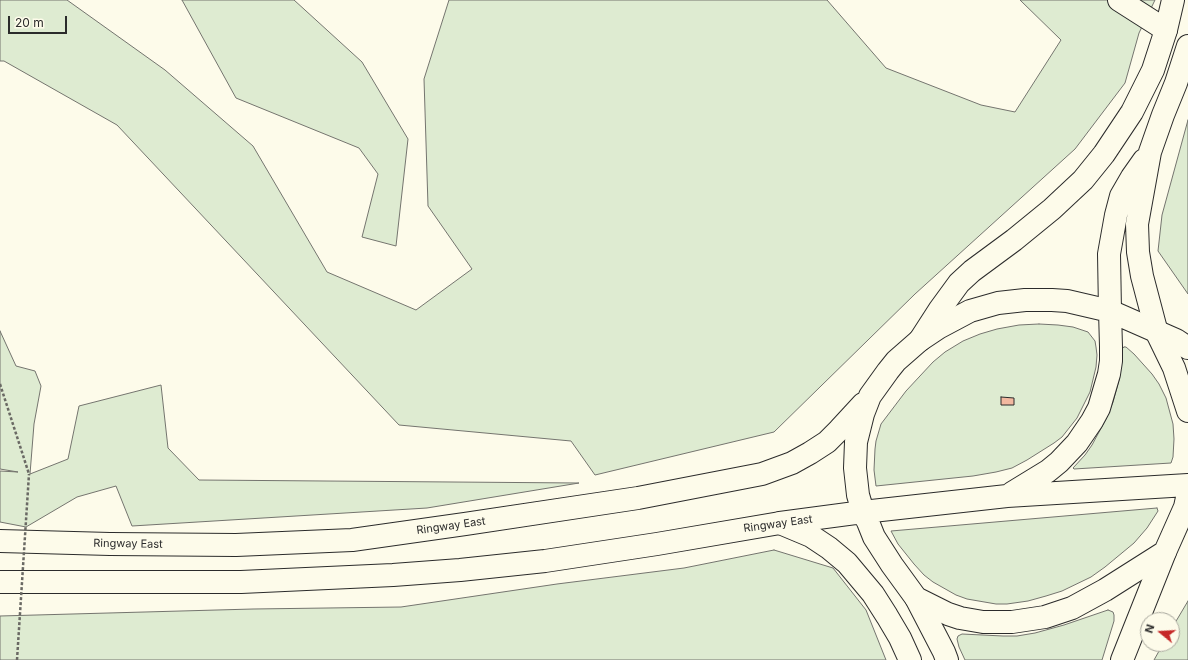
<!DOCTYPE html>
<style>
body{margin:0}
#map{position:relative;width:1188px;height:660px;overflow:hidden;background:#fdfbea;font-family:Inter,sans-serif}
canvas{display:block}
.north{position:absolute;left:1140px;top:612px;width:40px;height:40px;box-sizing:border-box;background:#fdfbea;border:1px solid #a9a89e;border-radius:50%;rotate:288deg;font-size:11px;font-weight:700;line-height:16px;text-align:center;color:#2b2b2b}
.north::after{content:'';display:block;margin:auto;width:14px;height:18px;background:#c62828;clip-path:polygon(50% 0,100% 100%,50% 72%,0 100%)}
.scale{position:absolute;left:8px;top:16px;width:59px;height:18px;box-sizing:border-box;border:2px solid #2b2b2b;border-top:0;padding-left:5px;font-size:12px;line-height:14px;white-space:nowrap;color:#2b2b2b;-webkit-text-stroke:3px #fdfbea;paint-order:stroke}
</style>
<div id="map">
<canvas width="1188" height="660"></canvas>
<div class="north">N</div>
<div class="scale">20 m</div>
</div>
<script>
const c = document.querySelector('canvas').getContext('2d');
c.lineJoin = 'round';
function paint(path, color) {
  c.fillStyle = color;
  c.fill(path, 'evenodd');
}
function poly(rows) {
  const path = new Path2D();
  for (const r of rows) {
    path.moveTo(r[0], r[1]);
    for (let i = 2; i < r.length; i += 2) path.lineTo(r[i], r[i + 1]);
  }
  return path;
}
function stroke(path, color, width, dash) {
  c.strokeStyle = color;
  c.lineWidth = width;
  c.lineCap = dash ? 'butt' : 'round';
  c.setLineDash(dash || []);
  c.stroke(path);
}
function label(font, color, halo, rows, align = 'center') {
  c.font = font + ' Inter,sans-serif';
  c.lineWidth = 3;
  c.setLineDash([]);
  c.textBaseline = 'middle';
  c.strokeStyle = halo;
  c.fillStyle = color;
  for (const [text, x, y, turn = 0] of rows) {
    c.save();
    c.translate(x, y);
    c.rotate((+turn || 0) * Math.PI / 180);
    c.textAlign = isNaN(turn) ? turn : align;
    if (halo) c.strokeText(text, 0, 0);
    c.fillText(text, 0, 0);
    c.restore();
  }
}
const green = poly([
 [0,0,67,0,165,70,253,146,327,272,416,310,472,269,428,206,424,79,449,0,827,0,886,68,981,105,1015,112,1061,40,1020,0,1155,0,1139,33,1125,83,1075,149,915,294,774,432,595,475,571,441,399,425,117,125,4,61,0,61,0,0],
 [182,0,294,0,362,62,408,139,396,246,362,237,378,174,359,148,236,98,182,0],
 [1188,120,1188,294,1158,251,1162,215,1188,120],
 [1039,324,1058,325,1073,327,1088,332,1095,341,1096,347,1097,355,1096,367,1090,392,1077,418,1062,437,1054,443,1027,460,1012,468,996,472,973,476,876,486,874,470,875,449,876,441,881,424,906,391,933,362,945,352,963,341,980,334,997,329,1019,325,1039,324],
 [0,331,16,366,35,371,41,386,34,424,30,474,68,459,79,406,161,385,168,448,199,480,579,483,427,508,132,526,116,486,77,497,26,527,0,522,0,471,18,472,0,469,0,331],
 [1124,347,1126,347,1134,354,1152,374,1159,384,1166,398,1173,424,1174,439,1173,457,1171,463,1074,469,1073,468,1085,455,1092,445,1106,419,1113,402,1119,380,1122,349,1124,347],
 [1157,508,1158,511,1147,528,1134,543,1105,567,1091,577,1062,591,1046,596,1028,601,1007,604,996,604,967,599,956,595,933,582,924,575,914,564,898,544,891,531,1157,508],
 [774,550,833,568,866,610,886,660,0,660,0,616,253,609,401,607,557,584,684,568,774,550],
 [1188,601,1188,660,1154,660,1163,644,1172,644,1172,628,1188,601],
 [1108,610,1113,612,1114,615,1114,621,1102,660,965,660,959,647,957,639,958,636,962,634,1003,636,1017,636,1035,633,1064,625,1108,610]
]);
paint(green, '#deebd1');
stroke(green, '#74746e', 1);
const building = poly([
 [1001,397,1014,398,1014,405,1001,405,1001,397]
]);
paint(building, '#f2b8a0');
stroke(building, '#2b2b2b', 1);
const minor = poly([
 [1119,0,1166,30]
]);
const major = poly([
 [1110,311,1109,254,1116,215,1121,196,1132,177,1144,160],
 [1157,333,1142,276,1138,252,1137,224,1150,152,1163,115,1176,83,1188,46],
 [920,340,940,309,959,283,972,271,1014,240,1052,209,1083,180,1104,154,1132,112,1153,70,1166,30,1173,0],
 [780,523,811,536,829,548,847,563,873,594,887,616,900,638,910,660],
 [916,598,944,652,947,660],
 [1122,660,1165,552]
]);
const highway = poly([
 [1157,333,1174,368,1188,411],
 [1188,348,1176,340,1110,311,1067,301,1052,300,1025,300,998,303,970,311,938,328,920,340,896,361,888,371,870,396,863,414,856,442,855,468,858,495,863,512,868,522,874,537,892,565,916,598,948,614,960,618,983,622,1012,622,1045,617,1072,608,1105,590,1165,552,1185,507,1188,493],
 [1012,493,1048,471,1059,462,1077,443,1092,421,1099,408,1109,374,1111,361,1111,347,1110,311],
 [0,541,110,544,236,545,352,540,465,524,638,498,762,474,792,463,810,453,827,442,839,430,863,404],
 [0,582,241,582,393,575,460,570,545,561,657,544,780,523,863,512,1007,496,1188,485]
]);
stroke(minor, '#2b2b2b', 24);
stroke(major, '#2b2b2b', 24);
stroke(highway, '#2b2b2b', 24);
stroke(poly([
 [0,384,29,474]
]), '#6a6964', 2.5, [3, 2]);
stroke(minor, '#fdfbea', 22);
stroke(major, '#fdfbea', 22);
stroke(highway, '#fdfbea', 22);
stroke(poly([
 [17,660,29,474]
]), '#6a6964', 2.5, [3, 2]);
label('11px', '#2b2b2b', '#fdfbea', [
 ["Ringway East",778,524,-8],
 ["Ringway East",451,526,-8],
 ["Ringway East",128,544,1]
]);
</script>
